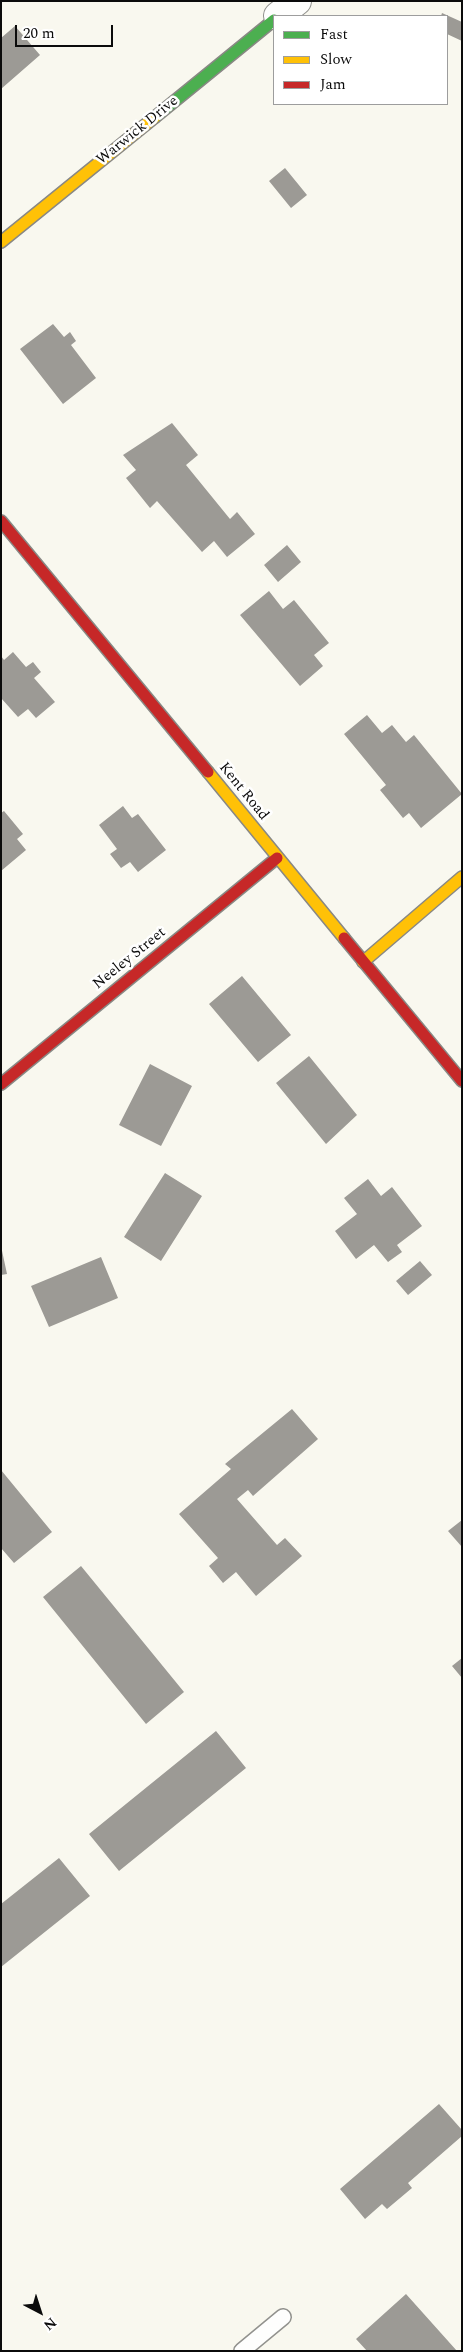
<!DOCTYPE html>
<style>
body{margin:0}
#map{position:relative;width:463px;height:2352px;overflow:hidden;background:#f9f8ef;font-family:Spectral,serif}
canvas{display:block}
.frame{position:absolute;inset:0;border:2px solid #0b0b0b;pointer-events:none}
.legend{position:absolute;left:273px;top:15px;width:175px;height:90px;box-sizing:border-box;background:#fff;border:1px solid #9d9d9d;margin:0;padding:6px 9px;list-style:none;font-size:15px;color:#0b0b0b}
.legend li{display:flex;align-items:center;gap:10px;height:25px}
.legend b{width:25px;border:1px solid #9d9d9d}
.north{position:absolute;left:15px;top:2287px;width:50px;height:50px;-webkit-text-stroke:4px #fff;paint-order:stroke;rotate:140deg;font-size:14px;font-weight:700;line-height:20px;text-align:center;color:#0b0b0b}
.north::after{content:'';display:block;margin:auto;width:18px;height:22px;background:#0b0b0b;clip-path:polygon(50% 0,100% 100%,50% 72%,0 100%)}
.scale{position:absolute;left:15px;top:25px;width:98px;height:22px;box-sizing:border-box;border:2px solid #0b0b0b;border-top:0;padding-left:6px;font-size:15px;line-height:18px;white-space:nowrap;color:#0b0b0b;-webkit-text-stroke:4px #fff;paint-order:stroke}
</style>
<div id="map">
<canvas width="463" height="2352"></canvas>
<div class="frame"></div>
<ul class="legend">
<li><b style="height:6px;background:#4caf50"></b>Fast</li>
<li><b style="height:6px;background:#ffc107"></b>Slow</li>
<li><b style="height:6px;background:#c62828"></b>Jam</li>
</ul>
<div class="north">N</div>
<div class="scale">20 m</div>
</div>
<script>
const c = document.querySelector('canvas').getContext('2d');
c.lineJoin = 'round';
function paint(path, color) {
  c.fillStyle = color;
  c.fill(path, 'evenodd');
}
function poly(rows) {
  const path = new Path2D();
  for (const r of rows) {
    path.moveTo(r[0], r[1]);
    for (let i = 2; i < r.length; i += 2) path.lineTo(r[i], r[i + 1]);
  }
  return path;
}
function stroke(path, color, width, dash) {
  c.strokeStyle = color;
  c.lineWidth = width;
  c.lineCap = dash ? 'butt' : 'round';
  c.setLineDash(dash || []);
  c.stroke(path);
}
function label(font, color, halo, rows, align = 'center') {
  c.font = font + ' Spectral,serif';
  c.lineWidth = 5;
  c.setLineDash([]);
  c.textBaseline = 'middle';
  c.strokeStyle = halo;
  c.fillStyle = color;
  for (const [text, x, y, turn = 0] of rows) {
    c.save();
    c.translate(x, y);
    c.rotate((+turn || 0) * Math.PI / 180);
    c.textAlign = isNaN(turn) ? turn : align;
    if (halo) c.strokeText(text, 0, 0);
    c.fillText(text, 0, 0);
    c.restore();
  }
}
paint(poly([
 [442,13,462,22,462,41,447,34,447,16,441,16],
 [15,26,40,55,1,89,1,38],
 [285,168,307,195,291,208,269,181],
 [53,324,64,337,70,332,76,341,71,345,96,378,63,404,20,349],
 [172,423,198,455,186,465,230,519,237,512,255,534,227,557,214,541,202,552,157,501,150,508,126,478,136,470,123,455],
 [287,545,301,562,278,582,264,565],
 [269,591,283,609,294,600,329,643,314,655,323,666,300,686,240,615],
 [13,652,26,667,33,662,41,672,34,678,55,702,36,718,28,709,18,717,1,698,1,656,4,660],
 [367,715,382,733,392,725,406,742,414,735,462,794,421,828,409,813,403,818,380,790,386,785,344,734],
 [123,806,132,818,138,814,166,850,138,872,130,862,121,868,110,854,117,849,99,825],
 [4,811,23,834,17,839,26,850,1,871,1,813],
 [242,976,291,1035,258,1062,209,1004],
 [309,1056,357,1115,326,1144,276,1083],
 [150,1064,192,1086,161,1146,119,1125],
 [165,1173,202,1196,161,1261,124,1237],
 [368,1179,381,1196,392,1187,422,1226,397,1245,402,1252,388,1262,374,1245,356,1259,335,1231,357,1214,344,1198],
 [1,1246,7,1274,1,1275],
 [101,1257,118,1298,49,1327,31,1286],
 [420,1261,432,1275,408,1295,396,1281],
 [292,1409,318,1439,253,1496,248,1490,237,1499,277,1545,285,1538,302,1556,256,1596,236,1572,223,1583,209,1566,218,1558,179,1514,231,1469,225,1464],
 [1,1470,52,1532,14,1563,1,1548],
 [462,1520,462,1547,448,1531],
 [81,1566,184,1692,146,1724,43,1597],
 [462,1658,462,1678,452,1666],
 [216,1731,246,1768,119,1871,89,1834],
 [59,1858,90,1896,1,1967,1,1904],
 [439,2104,462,2130,462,2136,408,2183,412,2188,387,2209,382,2204,365,2219,340,2189],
 [406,2294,457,2351,367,2351,356,2339]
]), '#9c9a95');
const lane = poly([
 [242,2351,283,2317]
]);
const street = poly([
 [278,16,297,1]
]);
const fast = poly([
 [155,117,274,20]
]);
const slow = poly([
 [1,242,155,117],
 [208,772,344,938],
 [363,962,462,877]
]);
const jam = poly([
 [1,521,208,772],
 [344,938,462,1081],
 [1,1084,277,858]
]);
stroke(lane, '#92928e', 18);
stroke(street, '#92928e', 30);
stroke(fast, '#898884', 14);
stroke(slow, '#898884', 14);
stroke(jam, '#898884', 14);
stroke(lane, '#fefefd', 15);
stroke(street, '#fefefd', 28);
stroke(fast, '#4caf50', 11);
stroke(slow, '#ffc107', 11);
stroke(jam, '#c62828', 11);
label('15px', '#0b0b0b', '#fff', [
 ["Warwick Drive",138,131,-39],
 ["Kent Road",243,792,51],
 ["Neeley Street",130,959,-39]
]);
</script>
